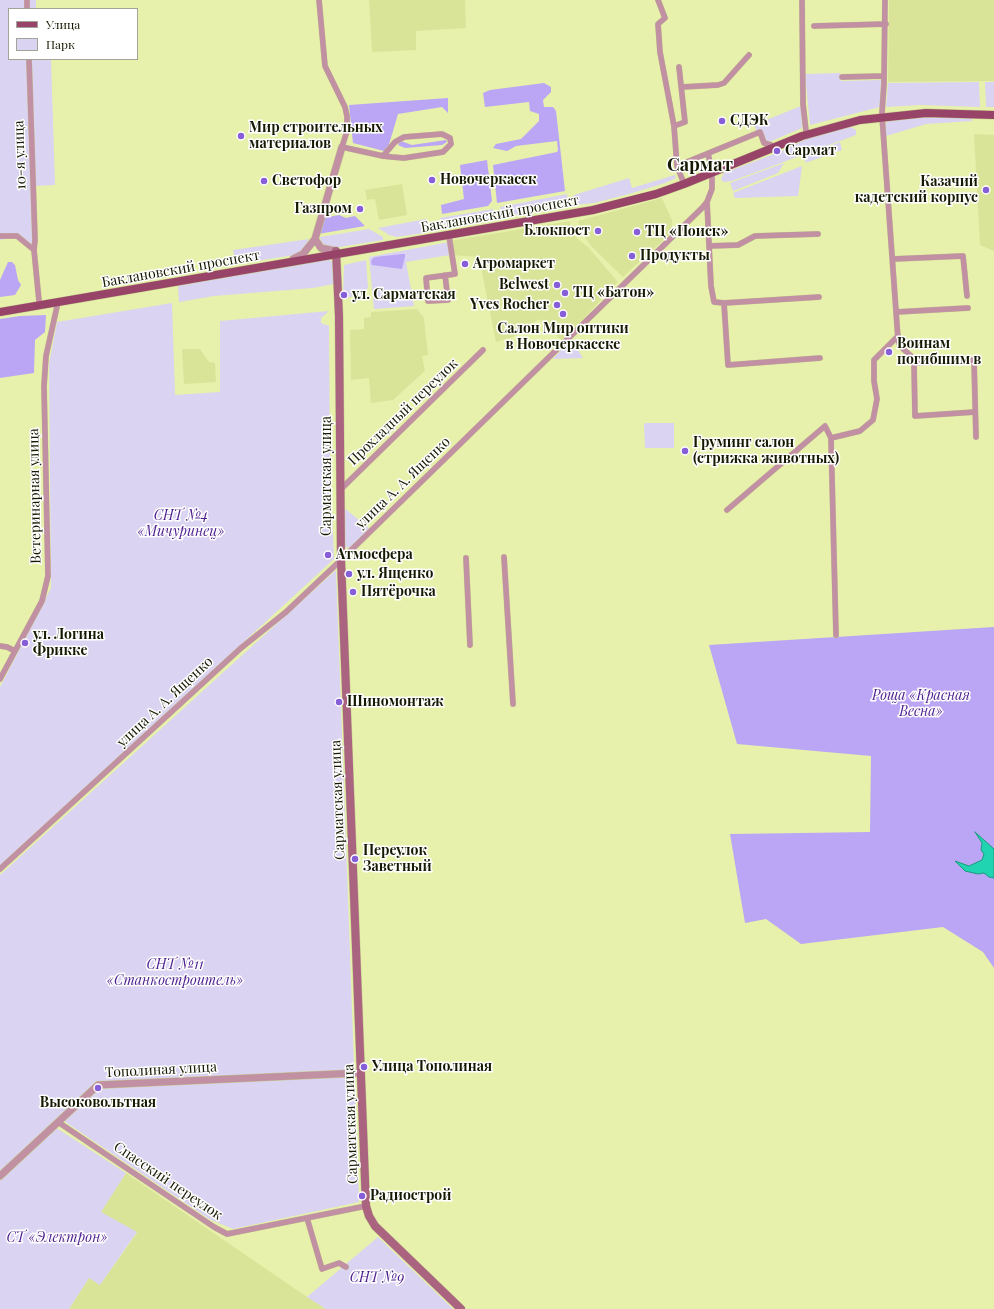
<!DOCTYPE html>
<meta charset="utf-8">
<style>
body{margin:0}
#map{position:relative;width:994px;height:1309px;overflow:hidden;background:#e7f1ac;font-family:"Playfair Display",serif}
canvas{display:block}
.legend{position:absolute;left:8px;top:8px;width:130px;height:52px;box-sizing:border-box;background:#fff;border:1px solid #a2a399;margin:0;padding:5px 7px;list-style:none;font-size:12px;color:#161901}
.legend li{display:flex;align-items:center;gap:8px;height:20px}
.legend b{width:20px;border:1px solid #a2a399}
</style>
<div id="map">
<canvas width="994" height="1309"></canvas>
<ul class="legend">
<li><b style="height:5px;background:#984368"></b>Улица</li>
<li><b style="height:11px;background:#dad3f2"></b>Парк</li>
</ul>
</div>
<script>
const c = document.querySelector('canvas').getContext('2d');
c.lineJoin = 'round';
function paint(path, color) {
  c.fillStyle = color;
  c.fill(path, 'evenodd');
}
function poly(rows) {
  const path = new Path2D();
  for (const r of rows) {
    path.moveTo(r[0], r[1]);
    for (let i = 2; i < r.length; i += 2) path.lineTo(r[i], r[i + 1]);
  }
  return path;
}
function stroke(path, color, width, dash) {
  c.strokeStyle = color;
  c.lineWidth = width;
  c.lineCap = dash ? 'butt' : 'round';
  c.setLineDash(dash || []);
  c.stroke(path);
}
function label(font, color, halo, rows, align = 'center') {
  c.font = font + ' "Playfair Display",serif';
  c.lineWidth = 3;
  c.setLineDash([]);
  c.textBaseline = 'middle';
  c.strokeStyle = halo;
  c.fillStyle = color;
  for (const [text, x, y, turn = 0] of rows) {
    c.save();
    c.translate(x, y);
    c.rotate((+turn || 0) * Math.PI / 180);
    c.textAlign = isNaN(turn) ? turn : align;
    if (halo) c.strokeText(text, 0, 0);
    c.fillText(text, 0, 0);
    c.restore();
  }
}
paint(poly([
 [369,0,465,0,466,28,416,31,416,50,372,52],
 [889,0,994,0,994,81,888,82],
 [974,134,994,135,994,251,980,245],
 [402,184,407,215,379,220,375,199,367,200,365,190],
 [662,198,672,220,672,232,623,277,591,246,584,236,578,221],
 [570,221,573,235,588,247,618,282,562,341,539,319,513,337,496,342,479,257,450,255,449,241],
 [417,309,424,318,428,355,422,356,425,371,393,400,371,403,369,378,351,380,350,330,364,329,364,318,371,317,371,312],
 [182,349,200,349,209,362,215,363,216,382,184,384],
 [126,1173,307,1297,326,1309,69,1309,89,1278,100,1285,137,1233,101,1212]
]), '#dae498');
paint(poly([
 [0,0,36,0,36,9,9,9,9,59,51,59,55,185,34,186,37,252,29,248,17,237,0,240],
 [840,73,841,81,881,80,880,107,810,125,805,74],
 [979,82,980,107,920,105,886,107,888,83],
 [985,82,994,82,994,107,986,107],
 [801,106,802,128,762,145,754,125],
 [914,117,972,117,972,121,926,124,886,136,884,127,888,120],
 [849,126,856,130,856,135,732,181,723,182,721,179,724,173,782,151,808,138],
 [840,142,842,150,805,163,807,155],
 [784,163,778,173,733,191,730,183],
 [802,166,798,196,735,198,733,193],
 [675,175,676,178,665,183,629,194,594,203,575,205,573,202,574,195,629,178,632,188],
 [567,194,568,203,535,208,532,212,505,217,501,211,500,207],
 [493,209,495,220,450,228,444,224,440,218],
 [426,219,427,225,424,233,397,237,389,235,378,228],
 [369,229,383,237,383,240,327,249,321,241,320,237],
 [309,239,303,251,295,255,236,264,233,250],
 [449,242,450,255,406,262,414,306,374,309,369,257],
 [329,259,334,264,334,284,313,288,214,296,179,302,178,285],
 [366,260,368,288,361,294,343,299,344,265],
 [172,303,175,395,220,392,220,321,329,311,321,318,321,323,329,326,330,457,334,559,0,866,0,687,51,588,49,364,57,322],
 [571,339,583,358,553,359],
 [646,423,674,423,674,448,645,448,644,424],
 [343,507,370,529,350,548,344,547],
 [336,570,359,1202,233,1229,209,1219,58,1117,0,1171,0,875],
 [55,1127,126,1173,101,1212,137,1232,100,1285,89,1278,69,1309,0,1309,0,1178],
 [378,1237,453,1309,326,1309,307,1297]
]), '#dad3f2');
paint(poly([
 [544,83,551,87,551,92,543,100,544,107,553,107,556,111,565,191,497,203,493,165,557,152,558,150,557,141,516,146,507,151,493,148,496,144,521,139,539,121,539,114,530,111,529,102,485,107,483,93,490,90],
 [448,98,448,113,442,107,398,114,388,148,384,151,353,143,349,105],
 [446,140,447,142,442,145,405,148,398,145,401,141,412,145],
 [487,160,492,201,488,206,442,214,441,205,464,199,460,165],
 [339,215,346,218,355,216,365,226,318,234,323,218],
 [402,254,405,254,405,257,402,269,372,265,371,262,372,259,375,257],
 [8,262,12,262,15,265,18,280,21,285,15,295,0,297,0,280],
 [46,315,45,332,35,340,34,373,0,378,0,319,20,316],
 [994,627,994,968,983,952,943,927,801,944,766,919,745,923,730,834,870,832,871,756,737,744,709,645]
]), '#baa6f5');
const water = poly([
 [975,832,994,849,994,878,989,877,984,873,978,874,965,871,955,861,969,866,982,860,984,854,981,850,982,843,975,832]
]);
paint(water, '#20d3b1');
stroke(water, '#1d9b7c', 1);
const minor = poly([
 [27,0,27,9],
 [319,0,325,66,345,107,347,116,347,131,342,147,383,156,392,157,404,158,443,152,451,144,450,138,442,134,404,137,395,142,383,156],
 [658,0,665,18,658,24,660,52,674,126,677,166,683,181],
 [802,0,803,104,806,131],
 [814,26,886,24],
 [29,59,35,240,34,250,39,301],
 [842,77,884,76],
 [682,87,718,85,724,83,749,55],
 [882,113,884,83,885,0],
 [882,116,898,339,900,346,911,356,914,363,915,416,975,412],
 [674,126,685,122,679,67],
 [677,166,760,132,764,143,771,145],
 [707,202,711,286,714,302,724,303,819,297],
 [0,236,17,236,34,250],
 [709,246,738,245,755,236,818,234],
 [893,259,963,256,967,296],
 [445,275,448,300,428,301,426,278,455,274,449,236],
 [724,303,728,365,820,358],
 [896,312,968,308],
 [914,363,974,360,976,437],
 [340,490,483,350],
 [727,510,825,426,831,438],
 [504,557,513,704],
 [466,558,470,645],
 [836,635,831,438,860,431,873,420,877,399,874,381,874,360,898,336],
 [0,646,7,647,15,651],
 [0,679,42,601,48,576,44,386,46,356,58,302],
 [0,869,241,648,286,612,341,560,702,208,707,202,712,189,712,170,708,154],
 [58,1122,214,1227,227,1234,366,1206],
 [307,1218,322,1269,339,1263,346,1267]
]);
const tertiary = poly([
 [315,239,321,248,336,251],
 [293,259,303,254,315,239,342,147],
 [0,1176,98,1085,358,1073]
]);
const secondary = poly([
 [336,251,339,316,341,560,366,1206,369,1216,375,1226,461,1309]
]);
const primary = poly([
 [0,312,593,210,656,194,684,184,802,136,860,120,926,113,994,115]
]);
stroke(minor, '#c6ce91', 6);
stroke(tertiary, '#c6ce91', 8);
stroke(secondary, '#c6ce91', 9);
stroke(primary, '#c6ce91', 9);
stroke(minor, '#c190a2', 5.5);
stroke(tertiary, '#c190a2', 7);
stroke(secondary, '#aa6480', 8);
stroke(primary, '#984368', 8);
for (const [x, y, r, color] of [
 [722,121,4,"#855ed8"],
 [241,136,4,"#855ed8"],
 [777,151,4,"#855ed8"],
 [432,180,4,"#855ed8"],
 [264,181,4,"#855ed8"],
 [986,190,4,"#855ed8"],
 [360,209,4,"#855ed8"],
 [598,231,4,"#855ed8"],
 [637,232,4,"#855ed8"],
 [632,256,4,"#855ed8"],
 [465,264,4,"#855ed8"],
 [557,285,4,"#855ed8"],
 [565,293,4,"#855ed8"],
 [344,295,4,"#855ed8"],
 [557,305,4,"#855ed8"],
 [563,314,4,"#855ed8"],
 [889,352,4,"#855ed8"],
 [685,451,4,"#855ed8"],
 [328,555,4,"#855ed8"],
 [349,574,4,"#855ed8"],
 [353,592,4,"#855ed8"],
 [25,643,4,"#855ed8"],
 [339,702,4,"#855ed8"],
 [355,859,4,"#855ed8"],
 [364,1067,4,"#855ed8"],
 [98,1088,4,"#855ed8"],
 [362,1196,4,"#855ed8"]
]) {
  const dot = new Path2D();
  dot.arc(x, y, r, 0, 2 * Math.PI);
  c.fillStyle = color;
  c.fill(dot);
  stroke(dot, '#fff', 1.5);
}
label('bold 14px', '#161901', '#fff', [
 ["СДЭК",730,121],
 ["Мир строительных",249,128],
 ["материалов",249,144],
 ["Сармат",785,151],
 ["Новочеркасск",440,180],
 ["Светофор",272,181],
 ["Казачий",978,182,"right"],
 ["кадетский корпус",978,198,"right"],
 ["Газпром",352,209,"right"],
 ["Блокпост",590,231,"right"],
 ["ТЦ «Поиск»",645,232],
 ["Продукты",640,256],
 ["Агромаркет",473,264],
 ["Belwest",549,285,"right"],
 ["ТЦ «Батон»",573,293],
 ["ул. Сарматская",352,295],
 ["Yves Rocher",549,305,"right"],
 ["Салон Мир оптики",563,329,"center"],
 ["в Новочеркасске",563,345,"center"],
 ["Воинам",897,344],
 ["погибшим в",897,360],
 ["Груминг салон",693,443],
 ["(стрижка животных)",693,459],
 ["Атмосфера",336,555],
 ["ул. Ященко",357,574],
 ["Пятёрочка",361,592],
 ["ул. Логина",33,635],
 ["Фрикке",33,651],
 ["Шиномонтаж",347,702],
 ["Переулок",363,851],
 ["Заветный",363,867],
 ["Улица Тополиная",372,1067],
 ["Высоковольтная",98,1103,"center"],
 ["Радиострой",370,1196]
], 'left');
label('14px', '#161901', '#fff', [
 ["10-я улица",20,155,-92],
 ["Баклановский проспект",500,214,-10],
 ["Баклановский проспект",181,269,-10],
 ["Прохладный переулок",403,412,-44],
 ["Сарматская улица",327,476,-90],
 ["улица А. А. Ященко",403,483,-44],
 ["Ветеринарная улица",35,496,-91],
 ["улица А. А. Ященко",165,702,-43],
 ["Сарматская улица",338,800,-92],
 ["Тополиная улица",161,1070,-3],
 ["Сарматская улица",351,1124,-92],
 ["Спасский переулок",168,1181,34]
]);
label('italic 14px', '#4b1d8f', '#fff', [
 ["СНТ №4",181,516],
 ["«Мичуринец»",181,532],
 ["Роща «Красная",921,696],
 ["Весна»",921,712],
 ["СНТ №11",175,965],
 ["«Станкостроитель»",175,981],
 ["СТ «Электрон»",57,1238],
 ["СНТ №9",377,1278]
]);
label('bold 18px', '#161901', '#fff', [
 ["Сармат",700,165]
]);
</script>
